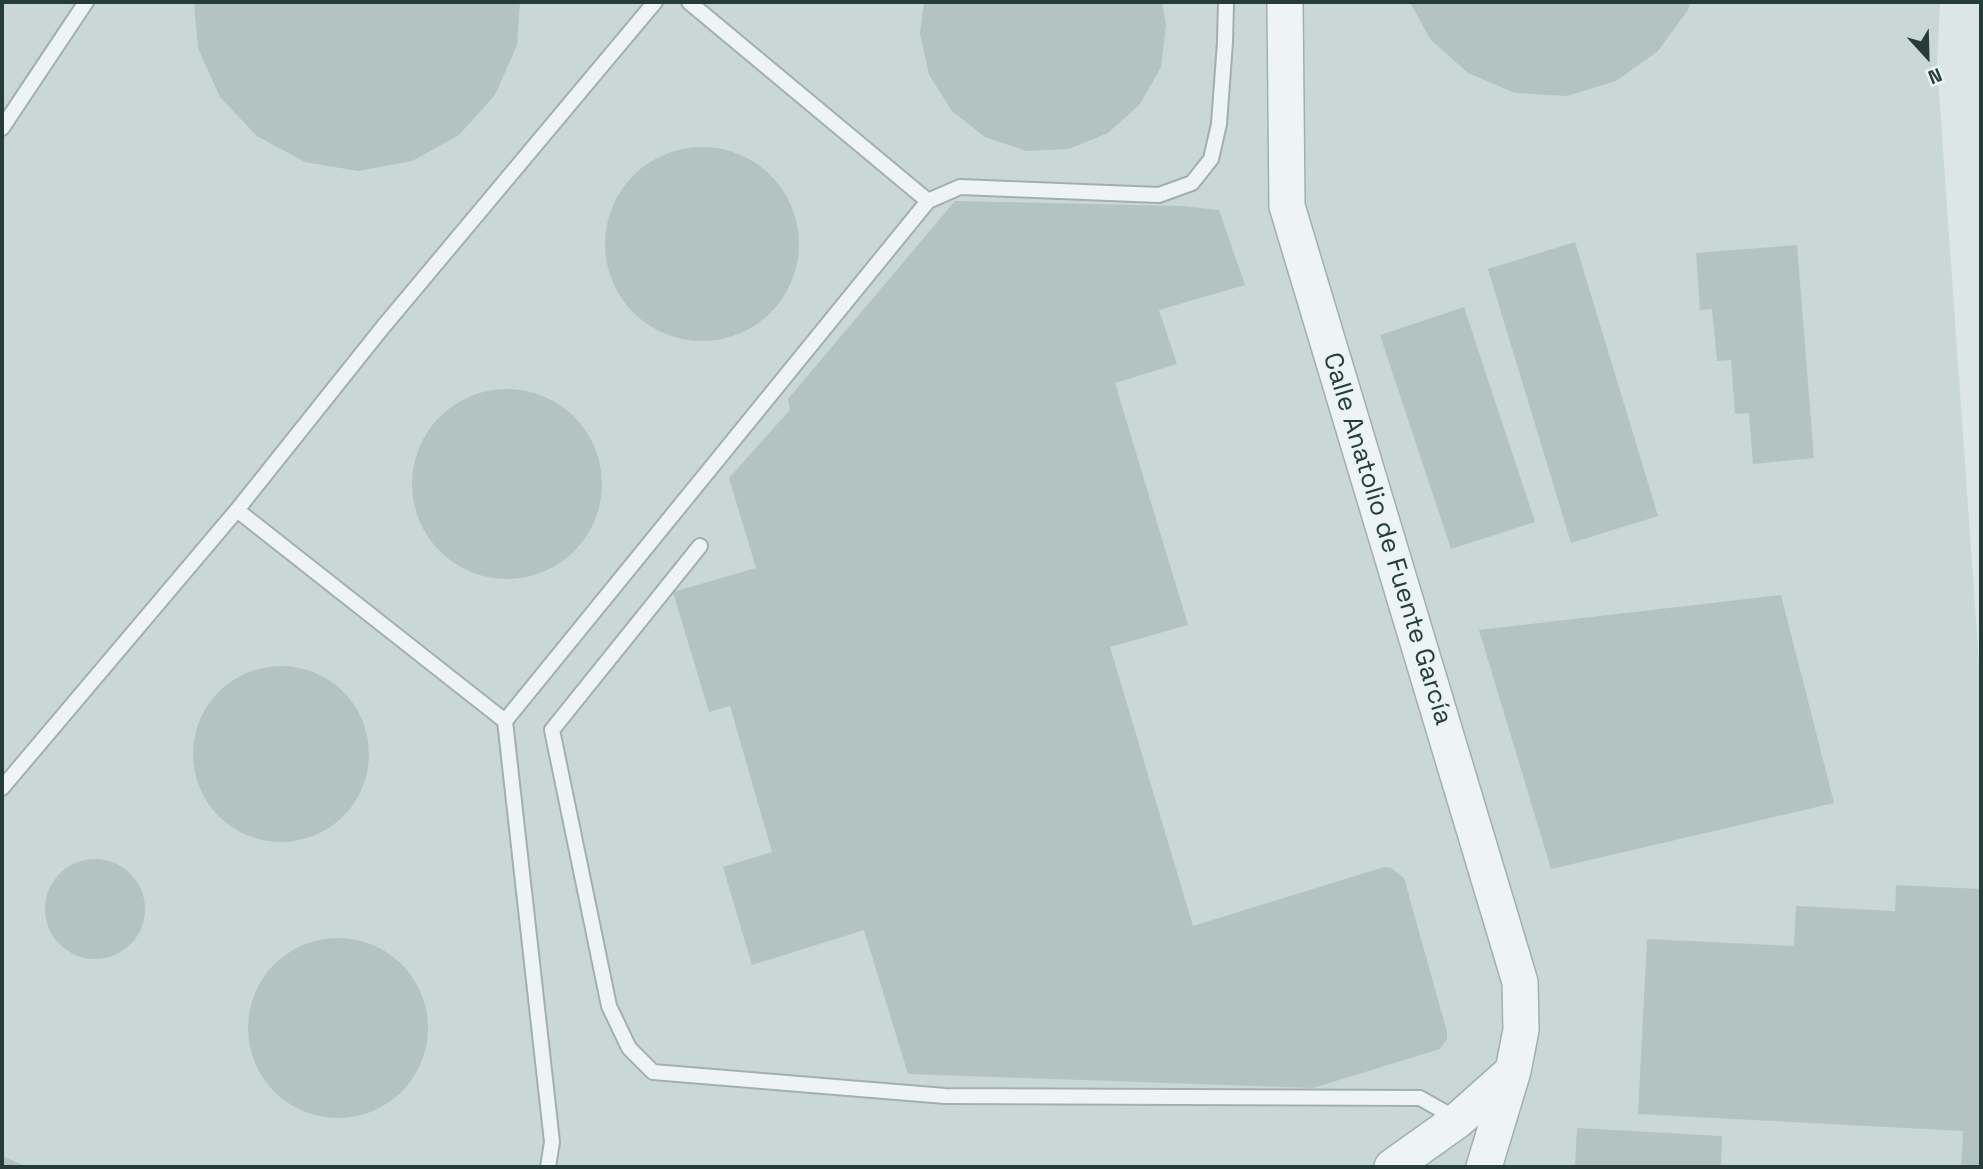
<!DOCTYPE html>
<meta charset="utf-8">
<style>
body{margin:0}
#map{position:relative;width:1983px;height:1169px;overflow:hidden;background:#dbe6e5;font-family:"Space Grotesk",sans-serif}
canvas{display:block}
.frame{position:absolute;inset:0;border:4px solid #253c3b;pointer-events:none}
.north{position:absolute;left:1892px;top:21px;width:70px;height:70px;-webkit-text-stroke:5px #eaf4f3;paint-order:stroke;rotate:158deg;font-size:19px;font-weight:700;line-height:28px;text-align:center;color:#253c3b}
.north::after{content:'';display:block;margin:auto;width:24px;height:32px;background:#253c3b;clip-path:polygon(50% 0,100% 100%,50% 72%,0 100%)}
</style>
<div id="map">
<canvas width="1983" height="1169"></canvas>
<div class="frame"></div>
<div class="north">N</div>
</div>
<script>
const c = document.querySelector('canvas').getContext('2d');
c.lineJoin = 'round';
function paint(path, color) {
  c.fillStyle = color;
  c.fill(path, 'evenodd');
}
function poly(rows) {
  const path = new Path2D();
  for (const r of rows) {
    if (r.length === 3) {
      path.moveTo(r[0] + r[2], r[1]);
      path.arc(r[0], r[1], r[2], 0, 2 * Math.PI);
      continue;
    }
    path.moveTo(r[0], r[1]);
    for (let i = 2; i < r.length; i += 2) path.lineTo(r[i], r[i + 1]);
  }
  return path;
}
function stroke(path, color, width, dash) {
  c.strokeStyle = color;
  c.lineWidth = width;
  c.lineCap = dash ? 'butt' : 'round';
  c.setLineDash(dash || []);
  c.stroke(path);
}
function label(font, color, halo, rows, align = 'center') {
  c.font = font + ' "Space Grotesk",sans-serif';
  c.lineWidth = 5;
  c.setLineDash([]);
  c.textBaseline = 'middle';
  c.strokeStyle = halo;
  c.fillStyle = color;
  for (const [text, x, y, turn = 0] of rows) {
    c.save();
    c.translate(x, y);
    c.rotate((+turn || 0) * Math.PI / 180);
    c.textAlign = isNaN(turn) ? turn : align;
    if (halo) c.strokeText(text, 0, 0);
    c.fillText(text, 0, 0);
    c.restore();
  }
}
paint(poly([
 [2,2,1940,2,1937,64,1981,692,1981,1167,2,1167]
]), '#c9d8d7');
paint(poly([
 [194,2,520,2,517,45,495,95,459,135,412,161,358,171,305,162,257,136,220,97,198,48],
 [924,2,1162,2,1166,25,1161,67,1140,104,1108,133,1069,149,1026,151,985,137,952,111,929,75,920,33],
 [1410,2,1690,2,1688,10,1658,51,1616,81,1567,96,1515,93,1468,73,1430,39],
 [702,244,97],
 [955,201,1182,206,1219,210,1245,285,1159,310,1177,364,1115,383,1188,625,1110,647,1193,926,1384,867,1391,868,1404,878,1447,1032,1447,1039,1440,1049,1313,1088,908,1074,864,930,752,965,723,867,772,852,730,706,709,712,673,592,756,568,729,478,790,410,788,399],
 [1575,242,1658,516,1571,543,1488,269],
 [1797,245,1814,458,1753,464,1749,413,1735,414,1731,360,1717,361,1712,309,1700,310,1696,253],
 [1464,307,1535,522,1451,549,1380,335],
 [507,484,95],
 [1781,595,1834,803,1551,869,1479,630],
 [281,754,88],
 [95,909,50],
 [1896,885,1981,889,1981,1167,1961,1167,1963,1131,1638,1114,1647,939,1794,946,1796,906,1895,911],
 [338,1028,90],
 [1577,1128,1722,1136,1721,1167,1575,1167],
 [2,1156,28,1167,2,1167]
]), '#b3c3c2');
const service = poly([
 [689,2,928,201],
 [2,128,86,2],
 [237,510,505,721],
 [700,546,552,730,609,1006,629,1048,653,1072,945,1096,1420,1098,1457,1119],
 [2,788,237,510,383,327,655,2],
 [548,1167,552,1142,505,721,928,201,960,187,1159,195,1192,183,1211,159,1219,124,1225,42,1226,2]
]);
const tertiary = poly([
 [1285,2,1287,206,1520,982,1521,1030,1513,1071,1484,1167],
 [1392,1167,1458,1120,1513,1071]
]);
stroke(service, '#a1b0af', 18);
stroke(tertiary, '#a1b0af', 38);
stroke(service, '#eef4f4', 14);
stroke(tertiary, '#eef4f4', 35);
label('26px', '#253c3b', '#eaf4f3', [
 ["Calle Anatolio de Fuente García",1387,539,73]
]);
</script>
